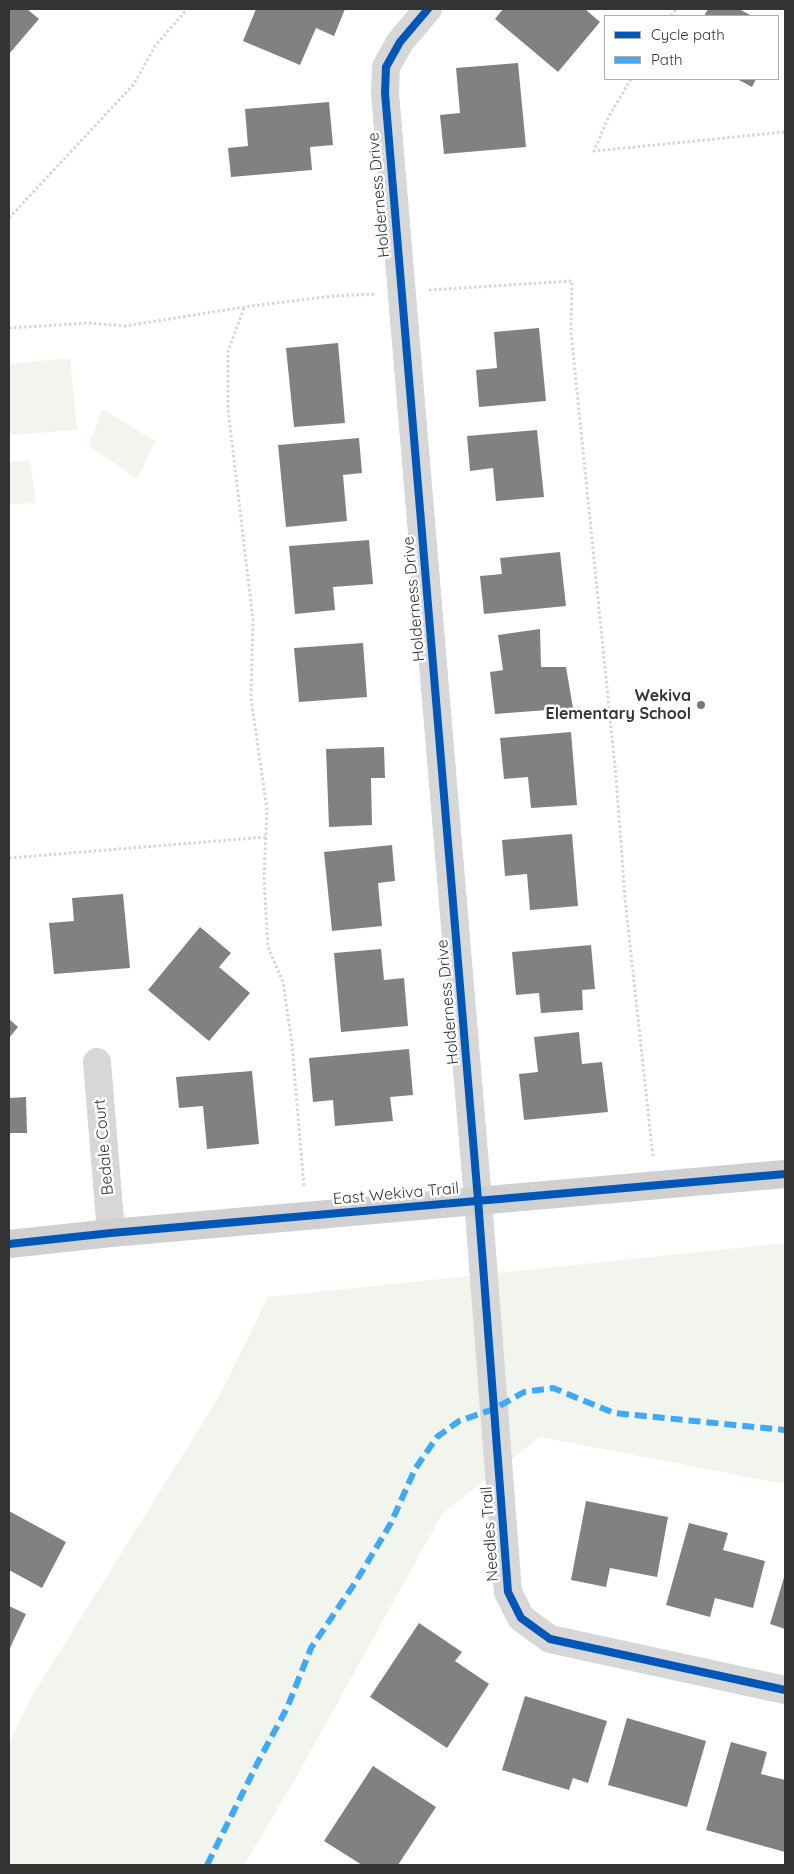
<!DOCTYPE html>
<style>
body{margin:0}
#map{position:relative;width:794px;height:1874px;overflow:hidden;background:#fff;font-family:Quicksand,sans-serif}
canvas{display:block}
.frame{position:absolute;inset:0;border:10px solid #333;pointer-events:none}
.legend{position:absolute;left:604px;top:15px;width:175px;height:65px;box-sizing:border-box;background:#fff;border:1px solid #adadad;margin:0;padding:6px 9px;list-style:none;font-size:15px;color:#333}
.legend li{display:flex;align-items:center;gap:10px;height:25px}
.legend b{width:25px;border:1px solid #adadad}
</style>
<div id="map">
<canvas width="794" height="1874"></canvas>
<div class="frame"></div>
<ul class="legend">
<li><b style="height:6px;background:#0057b8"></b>Cycle path</li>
<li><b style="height:6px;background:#3fa9f5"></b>Path</li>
</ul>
</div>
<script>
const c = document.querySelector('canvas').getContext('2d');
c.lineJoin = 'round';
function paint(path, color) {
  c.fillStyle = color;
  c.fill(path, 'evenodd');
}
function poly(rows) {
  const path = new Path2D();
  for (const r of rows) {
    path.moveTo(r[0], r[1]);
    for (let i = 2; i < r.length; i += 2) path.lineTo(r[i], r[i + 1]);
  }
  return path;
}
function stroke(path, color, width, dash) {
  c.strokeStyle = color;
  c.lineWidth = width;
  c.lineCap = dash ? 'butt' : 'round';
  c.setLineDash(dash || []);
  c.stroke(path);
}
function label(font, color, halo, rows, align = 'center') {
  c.font = font + ' Quicksand,sans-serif';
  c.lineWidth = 5;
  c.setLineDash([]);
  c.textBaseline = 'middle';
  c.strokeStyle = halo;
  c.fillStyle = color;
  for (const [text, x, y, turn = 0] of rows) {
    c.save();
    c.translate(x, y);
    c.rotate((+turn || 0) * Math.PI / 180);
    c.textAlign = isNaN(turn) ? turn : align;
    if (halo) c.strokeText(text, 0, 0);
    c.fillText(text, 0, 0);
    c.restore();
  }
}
paint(poly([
 [70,358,77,430,9,435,9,364],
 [102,409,155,441,137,479,89,446],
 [30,460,36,503,9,504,9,462],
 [785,1243,785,1484,540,1437,442,1514,299,1772,244,1865,9,1865,9,1743,34,1693,219,1397,268,1297]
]), '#f1f5ed');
paint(poly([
 [9,9,27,9,39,19,9,54],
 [256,9,345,9,334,36,316,28,300,65,243,41],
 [503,9,585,9,600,22,558,72,495,19],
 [708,9,739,9,752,16,704,16],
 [518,63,526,147,444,154,440,115,460,113,456,68],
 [737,79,756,79,752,87],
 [329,102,333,145,310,147,312,170,231,177,228,148,248,146,245,109],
 [539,328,546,401,479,407,476,370,497,368,494,332],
 [338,343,345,423,294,427,286,348],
 [537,430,544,497,496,501,493,468,470,471,467,436],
 [359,438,362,473,343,475,347,521,286,527,278,445],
 [369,540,373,584,333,587,335,610,295,614,289,546],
 [560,552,566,606,484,614,480,576,502,574,500,558],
 [540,629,541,667,566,667,573,708,495,714,490,672,503,670,498,635],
 [363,643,367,697,299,702,294,648],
 [571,732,577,805,531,808,528,777,504,779,500,738],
 [384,747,385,778,371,778,372,825,329,827,326,749],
 [572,834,578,906,530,910,527,874,505,876,502,840],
 [392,845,395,881,378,883,382,926,332,931,324,852],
 [123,894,130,968,54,974,49,923,74,921,72,898],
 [200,927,231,953,219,967,250,993,209,1041,148,990],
 [591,945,595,989,582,990,583,1010,541,1013,539,993,516,995,512,952],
 [381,949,384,980,404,978,408,1026,341,1032,334,953],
 [9,1019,18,1027,9,1038],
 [579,1032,582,1064,602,1062,608,1112,524,1120,519,1074,538,1072,534,1037],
 [409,1049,413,1095,390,1097,393,1121,335,1126,333,1100,313,1102,309,1058],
 [252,1071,259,1144,207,1149,203,1106,179,1108,176,1077],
 [26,1097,27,1133,9,1133,9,1098],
 [586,1501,668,1517,657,1577,610,1568,606,1587,571,1580],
 [9,1511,66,1542,42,1588,9,1570],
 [689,1523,728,1533,723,1550,765,1561,753,1608,715,1598,710,1617,666,1605],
 [785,1574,785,1629,770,1624],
 [9,1606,26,1614,9,1650],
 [419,1623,462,1652,455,1661,489,1684,447,1748,370,1697],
 [525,1696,607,1721,588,1783,573,1778,569,1790,502,1770],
 [627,1718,706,1741,687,1807,608,1785],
 [731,1742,767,1752,761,1774,785,1780,785,1852,706,1830],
 [373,1766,436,1807,398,1865,362,1865,324,1841]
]), '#818181');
stroke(poly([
 [671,16,676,9],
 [631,79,609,116,594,151,785,132],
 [9,218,134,84,155,46,187,9],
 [429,290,572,281,571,332,616,777,625,898,653,1157],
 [244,308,228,351,228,409,253,620,251,698,267,810,264,878,268,947,283,982,292,1044,304,1188],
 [9,328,88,323,125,326,251,306,333,296,376,294],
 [9,858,266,837]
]), '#d6d6d6', 3, [2.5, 2.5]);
stroke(poly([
 [428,9,400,42,386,67,385,93,478,1200,508,1592,521,1618,550,1639,785,1690],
 [97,1062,111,1233]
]), '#d7d7d7', 28);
stroke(poly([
 [9,1244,111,1233,785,1174]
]), '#d0d0d0', 28);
stroke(poly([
 [207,1865,258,1762,287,1708,311,1648,355,1583,391,1523,415,1469,437,1437,459,1421,494,1409,524,1392,553,1388,614,1413,785,1430]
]), '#3fa9f5', 6, [12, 6]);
stroke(poly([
 [428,9,400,42,386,67,385,93,478,1200,508,1592,521,1618,550,1639,785,1690],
 [9,1244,111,1233,785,1174]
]), '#0057b8', 8);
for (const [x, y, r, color] of [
 [701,705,5,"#7a7a7a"]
]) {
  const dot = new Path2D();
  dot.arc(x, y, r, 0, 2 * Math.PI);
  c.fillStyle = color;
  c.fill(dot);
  stroke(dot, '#fff', 2);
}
label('16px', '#333', '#fff', [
 ["Holderness Drive",379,195,-95],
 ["Holderness Drive",414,599,-95],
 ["Holderness Drive",448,1002,-95],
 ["Bedale Court",104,1147,-95],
 ["East Wekiva Trail",396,1194,-5],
 ["Needles Trail",490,1534,-94]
]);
label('bold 16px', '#333', '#fff', [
 ["Wekiva",691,696],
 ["Elementary School",691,714]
], 'right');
</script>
